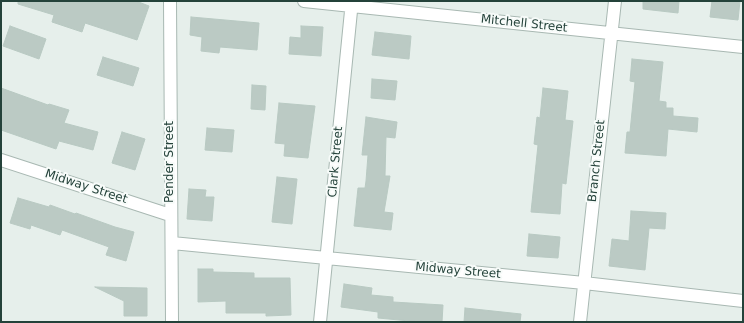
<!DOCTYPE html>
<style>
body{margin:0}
#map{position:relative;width:744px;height:323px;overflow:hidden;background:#e6efeb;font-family:"DejaVu Sans",sans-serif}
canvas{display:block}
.frame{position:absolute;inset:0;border:2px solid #24423a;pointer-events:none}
</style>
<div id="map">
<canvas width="744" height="323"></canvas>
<div class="frame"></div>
</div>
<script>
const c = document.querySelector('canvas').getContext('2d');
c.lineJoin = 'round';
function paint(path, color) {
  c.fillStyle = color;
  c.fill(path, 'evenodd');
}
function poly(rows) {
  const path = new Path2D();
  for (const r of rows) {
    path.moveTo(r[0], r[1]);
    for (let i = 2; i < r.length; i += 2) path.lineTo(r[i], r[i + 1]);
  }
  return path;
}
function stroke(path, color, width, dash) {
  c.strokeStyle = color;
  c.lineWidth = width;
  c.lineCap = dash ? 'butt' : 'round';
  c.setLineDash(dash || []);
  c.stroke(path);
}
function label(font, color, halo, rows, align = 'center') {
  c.font = font + ' "DejaVu Sans",sans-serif';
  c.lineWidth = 4;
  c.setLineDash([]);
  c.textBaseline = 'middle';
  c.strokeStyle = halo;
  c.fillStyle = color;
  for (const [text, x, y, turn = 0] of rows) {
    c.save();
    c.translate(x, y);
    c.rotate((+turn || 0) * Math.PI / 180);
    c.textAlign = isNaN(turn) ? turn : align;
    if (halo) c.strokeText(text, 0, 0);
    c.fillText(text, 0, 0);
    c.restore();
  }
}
const building = poly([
 [18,1,136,1,149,6,137,40,85,23,82,32,52,22,54,15,18,4,18,1],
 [643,1,679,1,678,13,643,9,643,1],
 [712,1,740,1,738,20,710,17,712,1],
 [191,17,259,23,257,50,220,47,219,53,201,51,202,37,190,35,191,17],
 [10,26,46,39,39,59,3,46,10,26],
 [301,26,323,27,321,56,289,54,290,37,301,38,301,26],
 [375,32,411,36,409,59,372,55,375,32],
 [103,57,139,68,133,86,97,75,103,57],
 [632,59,663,62,659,101,666,102,666,108,673,108,673,116,698,118,697,132,668,129,666,156,625,153,627,132,630,132,635,82,630,81,632,59],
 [372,79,397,81,395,100,371,98,372,79],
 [252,85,266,86,265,110,251,109,252,85],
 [1,88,48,105,49,104,69,110,64,123,98,132,93,150,59,141,56,149,1,130,1,88],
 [543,88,568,91,565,120,573,121,566,184,562,183,560,214,531,212,538,145,534,144,537,117,540,118,543,88],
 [279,103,315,106,308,158,284,156,285,144,275,143,279,103],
 [366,117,397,122,395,138,386,137,385,176,390,176,384,212,393,213,391,230,354,226,358,188,365,188,366,181,368,155,362,155,366,117],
 [207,128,234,130,232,152,205,150,207,128],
 [122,132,145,139,135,170,112,163,122,132],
 [277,177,297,179,292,224,272,222,277,177],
 [189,189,206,190,205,197,214,197,212,221,187,219,189,189],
 [18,198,49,207,50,205,75,214,76,213,115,227,134,232,126,261,106,255,109,247,62,230,60,235,31,225,30,229,10,223,18,198],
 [631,211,666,213,665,229,649,228,645,270,609,266,612,239,629,241,631,211],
 [529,234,560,237,558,258,527,256,529,234],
 [198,269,213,269,213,272,254,273,254,278,290,278,291,315,266,316,266,313,226,313,226,301,198,302,198,269],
 [344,284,372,288,371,295,393,297,393,302,443,305,442,322,420,322,378,318,378,312,341,307,344,284],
 [95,287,147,288,147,316,124,316,124,301,95,287],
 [465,308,521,314,520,322,464,322,465,308]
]);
paint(building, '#bbcac4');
stroke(building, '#b8c9c2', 1);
const street = poly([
 [170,1,172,322],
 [304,1,743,47],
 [1,160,170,215],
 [172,243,584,283,743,301],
 [320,322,352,1],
 [580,322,615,1]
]);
stroke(street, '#a8b8b2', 14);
stroke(street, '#fff', 12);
label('12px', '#24423a', '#f7fbf9', [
 ["Mitchell Street",524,24,6],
 ["Branch Street",597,161,-84],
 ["Pender Street",170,162,-90],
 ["Clark Street",336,162,-85],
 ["Midway Street",86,187,18],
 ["Midway Street",458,271,5]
]);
</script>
